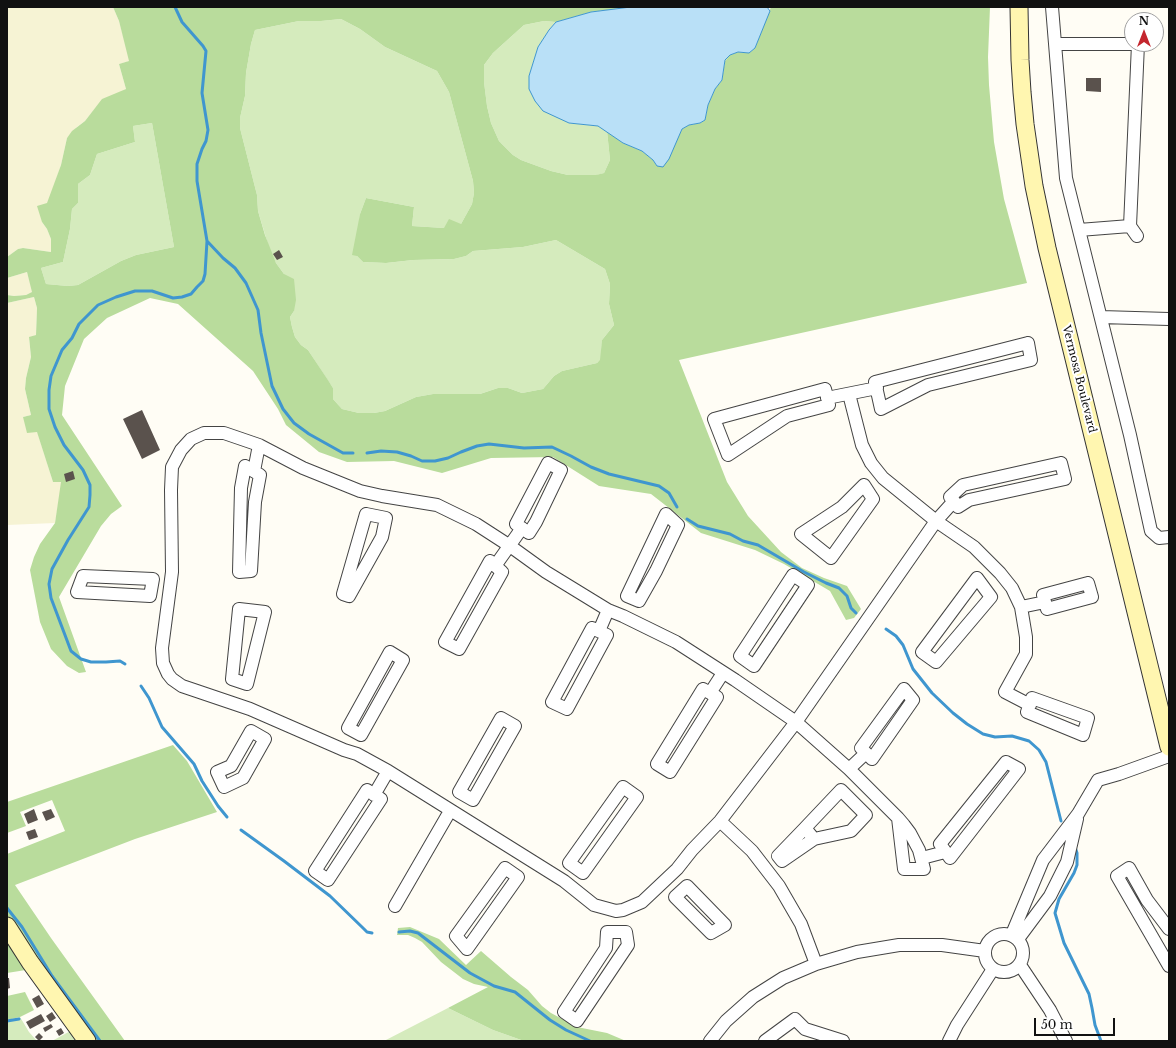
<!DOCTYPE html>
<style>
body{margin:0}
#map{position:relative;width:1176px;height:1048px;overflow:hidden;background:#fffdf5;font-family:"Libre Baskerville",serif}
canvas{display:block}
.frame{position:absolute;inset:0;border:8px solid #111;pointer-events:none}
.north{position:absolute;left:1124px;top:12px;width:40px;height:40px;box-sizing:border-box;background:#fff;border:1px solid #a0a0a0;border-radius:50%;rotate:0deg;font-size:11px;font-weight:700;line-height:16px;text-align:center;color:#111}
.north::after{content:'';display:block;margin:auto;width:14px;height:18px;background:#c4262e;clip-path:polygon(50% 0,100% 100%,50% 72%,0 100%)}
.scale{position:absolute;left:1034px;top:1018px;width:81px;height:18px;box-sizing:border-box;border:2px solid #111;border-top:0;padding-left:5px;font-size:12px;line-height:14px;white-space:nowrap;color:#111;-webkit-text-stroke:3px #fff;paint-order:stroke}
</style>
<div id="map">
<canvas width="1176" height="1048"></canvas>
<div class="frame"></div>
<div class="north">N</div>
<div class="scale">50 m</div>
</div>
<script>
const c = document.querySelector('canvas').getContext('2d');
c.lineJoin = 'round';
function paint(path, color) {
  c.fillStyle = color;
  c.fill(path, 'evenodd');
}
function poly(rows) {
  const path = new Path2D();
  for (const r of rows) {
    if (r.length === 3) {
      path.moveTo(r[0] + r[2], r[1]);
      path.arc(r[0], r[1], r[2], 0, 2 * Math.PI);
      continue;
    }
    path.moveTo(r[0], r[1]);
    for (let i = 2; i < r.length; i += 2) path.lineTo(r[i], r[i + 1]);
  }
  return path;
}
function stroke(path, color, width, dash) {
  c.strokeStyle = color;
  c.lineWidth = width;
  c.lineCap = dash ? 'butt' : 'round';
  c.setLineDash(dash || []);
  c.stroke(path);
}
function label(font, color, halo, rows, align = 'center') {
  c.font = font + ' "Libre Baskerville",serif';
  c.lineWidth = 4;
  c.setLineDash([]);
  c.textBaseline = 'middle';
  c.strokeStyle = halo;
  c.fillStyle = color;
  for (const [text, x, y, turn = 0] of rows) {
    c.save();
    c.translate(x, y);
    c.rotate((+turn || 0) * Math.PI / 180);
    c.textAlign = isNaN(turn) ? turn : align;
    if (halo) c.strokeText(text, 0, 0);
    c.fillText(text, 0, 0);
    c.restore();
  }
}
paint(poly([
 [7,7,113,7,119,21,130,61,119,64,126,89,98,105,85,121,77,127,67,138,61,165,42,222,47,229,51,239,51,252,23,248,18,249,7,257],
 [27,272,33,292,26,295,14,296,7,295,7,278],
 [34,297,37,308,36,335,29,338,31,357,26,378,25,389,31,415,23,417,37,431,53,482,62,482,55,523,7,525,7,303]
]), '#f6f3d4');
paint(poly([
 [341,19,360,29,385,47,437,71,449,92,473,181,474,193,472,204,461,224,444,228,412,226,414,207,366,198,360,214,357,256,363,262,386,263,413,260,454,259,466,256,473,251,523,247,556,240,605,269,610,284,609,304,614,325,602,340,601,360,597,363,562,371,554,376,543,389,522,393,508,388,498,388,480,394,433,394,416,397,385,411,374,413,359,413,342,409,333,399,333,388,308,350,301,345,295,337,292,327,290,317,294,311,284,274,276,263,270,251,258,211,257,195,240,128,240,118,245,96,246,73,251,44,255,30,299,21,321,21],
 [544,21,556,22,549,30,538,47,529,76,569,123,598,126,607,131,610,160,604,173,597,175,568,175,551,171,521,160,513,155,499,141,491,123,487,106,484,82,484,65,493,53,524,25],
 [152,123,174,247,136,255,121,261,78,285,68,286,46,284,41,268,63,262,70,229,72,209,78,203,78,184,90,175,97,154,135,142,133,126],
 [448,1008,493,1030,524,1041,384,1041],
 [20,1017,29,1032,37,1041,7,1041,7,1020],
 [74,1029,83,1041,52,1041]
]), '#d5ebbd');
paint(poly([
 [113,7,651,7,631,7,591,12,556,22,544,21,524,25,493,53,484,65,484,82,487,106,491,123,499,141,513,155,521,160,551,171,568,175,596,175,604,173,610,160,607,131,623,143,642,151,653,160,657,166,677,139,682,129,689,125,700,123,705,120,708,105,715,89,722,80,725,61,730,55,738,52,749,53,755,48,771,7,990,7,988,57,989,85,994,142,1004,199,1027,283,679,360,727,482,748,516,781,552,802,568,824,578,847,586,861,609,854,618,846,620,830,591,784,564,755,550,701,533,651,494,599,486,553,457,491,458,442,473,394,461,347,462,319,452,286,425,278,409,253,371,178,304,150,298,107,318,84,339,65,386,62,415,122,506,111,514,101,526,59,597,86,672,79,673,67,666,51,649,40,622,30,570,34,557,40,544,55,523,61,482,53,482,37,432,27,433,23,417,31,415,25,389,26,378,31,357,29,337,36,335,37,308,34,297,7,303,7,295,14,296,26,295,32,292,27,272,7,278,7,257,18,249,23,248,51,252,51,239,47,229,42,222,37,206,47,203,61,165,67,138,72,131,85,121,102,99,126,89,119,64,129,61,119,21],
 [341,19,360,29,385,47,437,71,449,92,473,181,474,193,472,204,461,224,449,219,444,228,412,226,414,207,366,198,360,214,352,255,357,256,363,262,386,263,413,260,454,259,466,256,473,251,523,247,556,240,605,269,610,284,609,304,614,325,602,340,600,360,597,363,562,371,554,376,543,389,522,393,508,388,498,388,480,394,433,394,416,397,385,411,374,413,359,413,342,409,333,399,333,388,328,380,308,350,301,345,295,337,292,327,290,317,294,311,296,300,294,279,284,274,276,263,265,235,258,211,257,195,240,128,240,118,245,96,246,73,251,44,255,30,299,21,321,21],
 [152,123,174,247,136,255,121,261,78,285,68,286,46,284,41,268,63,262,70,229,72,209,78,203,78,184,90,175,97,154,135,142,133,126],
 [173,745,187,761,217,812,135,839,15,885,51,938,125,1041,92,1041,7,919,7,854,65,831,52,800,20,812,26,826,7,833,7,802],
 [410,927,439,939,466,965,481,951,511,977,528,990,542,1006,551,1013,577,1027,607,1033,626,1041,524,1041,493,1030,448,1008,488,987,474,984,463,979,441,962,422,942,415,938,408,935,397,935,398,928],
 [7,941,32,969,7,973],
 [25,992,34,1010,20,1017,7,1020,7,996]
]), '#b9dc9c');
const water = poly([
 [631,7,767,7,770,11,755,48,749,53,738,52,730,55,725,60,722,80,715,89,708,105,705,120,700,123,689,125,682,129,669,159,663,167,657,166,653,160,642,151,623,143,598,126,569,123,543,111,535,101,529,89,529,76,538,47,549,30,556,22,591,12,631,7]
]);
paint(water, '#b9e0f7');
stroke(water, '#3f96cf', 1);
stroke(poly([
 [207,241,223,258,235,268,246,283,258,310,261,333,272,386,283,409,294,423,309,434,343,453,353,453],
 [367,453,381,451,397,452,411,456,422,461,435,461,448,458,461,452,477,446,489,444,524,448,552,447,571,456,591,467,609,474,659,486,669,493,677,507],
 [687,519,698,526,730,534,743,541,758,545,804,572,826,583,839,588,847,596,851,608,856,613],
 [886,629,896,636,903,645,913,669,932,693,953,713,967,724,983,734,995,737,1012,736,1029,741,1039,750,1046,762,1061,821],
 [125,664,120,661,106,662,91,662,81,659,71,651,51,598,49,584,52,569,68,540,89,507,90,495,90,485,83,470,64,445,55,427,49,409,49,390,51,376,62,350,72,338,79,324,98,305,116,297,135,291,152,291,173,298,182,297,191,294,197,287,203,281,205,274,207,241,197,181,197,164,202,149,206,141,208,130,202,93,206,51,203,46,182,22,175,7],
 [141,686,149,698,162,727,194,764,202,781,218,806,227,817],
 [241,830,284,861,330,896,363,928,367,932,372,933],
 [1075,847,1077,853,1077,865,1074,873,1059,899,1055,913,1064,943,1089,994,1092,1008,1095,1025,1101,1041],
 [7,908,22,927,52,976,100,1041],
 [399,932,410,931,418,933,470,973,494,986,515,992,550,1020,566,1030,590,1041],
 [7,1021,19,1019]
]), '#3f96cf', 3);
paint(poly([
 [1086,78,1101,78,1101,92,1086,91],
 [279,250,283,257,277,260,273,254],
 [142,410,160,450,142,459,123,419],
 [73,471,75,479,66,482,64,474],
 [34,809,38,820,28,824,24,814],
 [51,809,55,817,46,821,42,812],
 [35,829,38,837,29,840,26,832],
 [7,978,9,978,10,988,7,989],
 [39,995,44,1004,37,1008,32,999],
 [52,1012,56,1018,50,1022,46,1016],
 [41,1014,45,1021,30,1029,26,1022],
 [51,1024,53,1027,45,1032,43,1028],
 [61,1028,64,1033,59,1036,56,1031],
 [39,1033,43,1037,39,1041,35,1037]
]), '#5a524d');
const street = poly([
 [1052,7,1066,178,1130,435,1151,531,1159,538,1169,537],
 [1055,44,1138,44,1130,226,1079,230],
 [1130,226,1137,236],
 [1101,317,1169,319],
 [1028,343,1031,360,928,385,881,409,875,382,1028,343],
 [825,389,829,405,787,416,728,455,714,419,825,389],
 [849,394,862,445,871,463,883,478,936,521,974,547,1000,573,1012,588,1021,607,1026,637,1026,654,1005,692,1030,705],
 [827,398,877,388],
 [548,463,561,470,536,522,529,533,516,524,548,463],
 [1061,463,1065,479,969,500,958,507,950,497,963,485,1061,463],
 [245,466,260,475,255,502,251,571,239,572,241,488,245,466],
 [254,471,259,445],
 [864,485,873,499,831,558,801,534,842,507,864,485],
 [366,514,386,518,382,537,349,596,343,594,366,514],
 [666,514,678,525,656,571,639,601,627,596,666,514],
 [490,561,502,572,459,649,445,642,490,561],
 [495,566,522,528],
 [793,575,808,585,754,666,740,656,793,575],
 [83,576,153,579,150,596,77,592,83,576],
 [977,578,991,597,936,662,922,652,977,578],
 [1088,583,1092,597,1047,609,1043,595,1088,583],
 [1021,607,1045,602],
 [239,609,265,612,247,684,232,679,239,609],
 [592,628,607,635,567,709,552,702,592,628],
 [599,631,608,610],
 [390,652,403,660,361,735,348,728,390,652],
 [703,689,717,697,670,772,657,764,703,689],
 [904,689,913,700,872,759,861,748,904,689],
 [710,693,723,673],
 [1032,698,1088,718,1083,735,1027,712,1032,698],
 [501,718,515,726,473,800,459,792,501,718],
 [251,731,265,739,243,778,224,787,217,772,231,766,251,731],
 [1006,762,1019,769,950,858,940,844,1006,762],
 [849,769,866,753],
 [623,787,637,797,583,873,569,863,623,787],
 [367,790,381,799,328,880,315,871,367,790],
 [841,790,866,815,851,831,814,839,805,828,841,790],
 [374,795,388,771],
 [898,818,904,869,924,869,919,850,910,833,904,825,898,818,849,769,796,722,735,680,676,642,623,616,608,610,546,572,510,546,476,524,437,505,382,496,360,491,303,468,259,445,224,433,204,433,191,439,181,450,172,467,171,490,172,572,162,648,163,663,168,674,172,679,182,686,250,709,344,750,357,754,388,771,564,881,594,905,616,911,623,910,642,902,677,869,692,850,720,821,796,722,936,521,954,501],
 [720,821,752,851,779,886,801,924,816,964],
 [805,828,778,856,782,861,814,839],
 [922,858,945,852],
 [505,868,518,877,467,949,456,936,505,868],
 [687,886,725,925,711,933,675,897,687,886],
 [395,906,450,811],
 [1169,929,1147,900,1129,868,1117,876,1169,966],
 [607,932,626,932,628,945,577,1021,564,1012,606,948,607,932],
 [1004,953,19],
 [1012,934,1043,860,1078,814,1098,780,1119,774,1169,756],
 [1018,939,1050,896,1067,862,1077,819],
 [1020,965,1050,1010,1066,1041],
 [710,1041,726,1021,753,997,783,978,816,964,857,952,899,945,942,945,985,951],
 [765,1041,795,1019,805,1029,843,1041],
 [949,1041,957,1025,993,969]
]);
const secondary = poly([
 [1019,7,1020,60,1022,92,1025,124,1034,186,1047,248,1169,747],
 [7,926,30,962,87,1041]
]);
stroke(street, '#444', 14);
stroke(secondary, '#333', 19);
stroke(street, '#fff', 12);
stroke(secondary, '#fff6b0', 17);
label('11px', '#111', '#fff', [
 ["Vermosa Boulevard",1079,379,76]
]);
</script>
